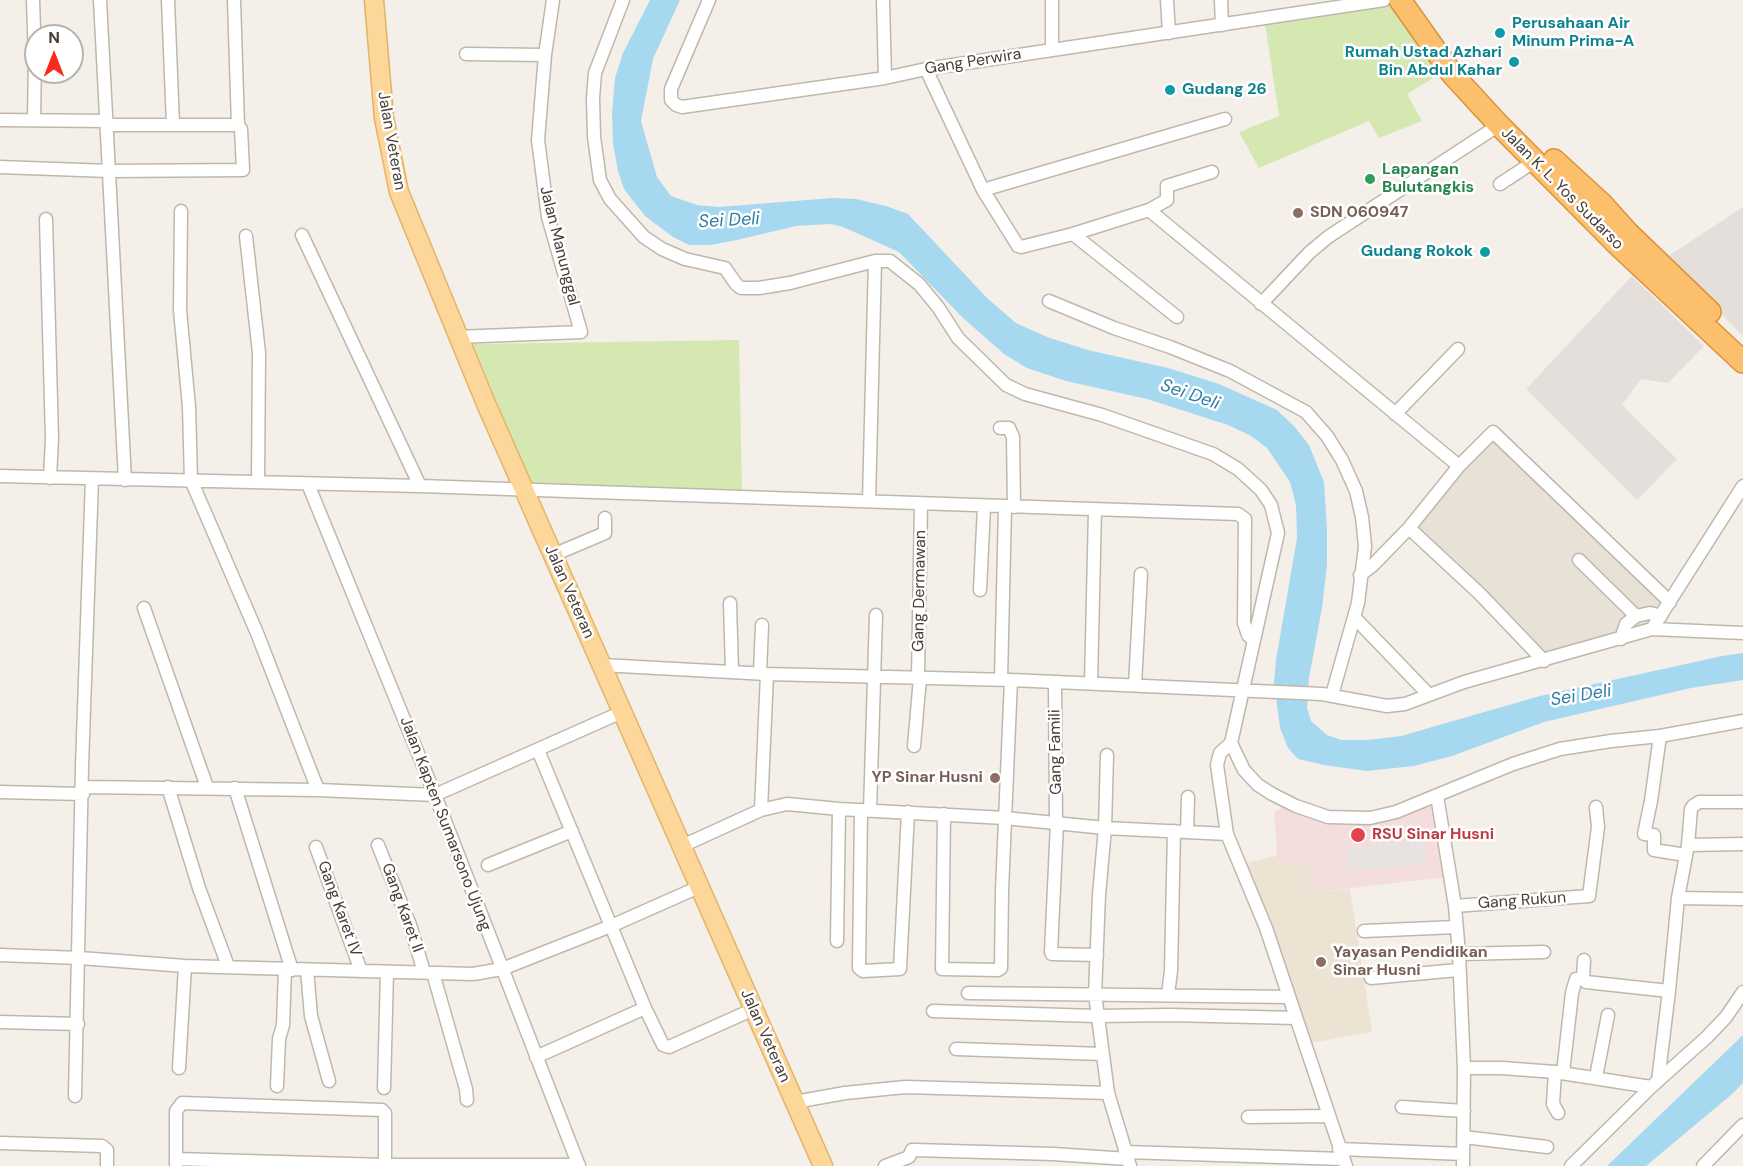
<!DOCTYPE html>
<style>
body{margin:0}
#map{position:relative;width:1743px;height:1166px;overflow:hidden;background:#f4f0e9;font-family:"DM Sans",sans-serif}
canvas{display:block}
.north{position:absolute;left:24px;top:24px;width:60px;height:60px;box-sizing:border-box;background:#fff;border:2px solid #b6b3af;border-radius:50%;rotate:0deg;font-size:16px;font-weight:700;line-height:24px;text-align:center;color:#484037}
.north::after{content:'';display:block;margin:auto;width:21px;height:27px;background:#f8291d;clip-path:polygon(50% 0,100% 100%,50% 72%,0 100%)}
</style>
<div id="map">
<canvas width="1743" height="1166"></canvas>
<div class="north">N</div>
</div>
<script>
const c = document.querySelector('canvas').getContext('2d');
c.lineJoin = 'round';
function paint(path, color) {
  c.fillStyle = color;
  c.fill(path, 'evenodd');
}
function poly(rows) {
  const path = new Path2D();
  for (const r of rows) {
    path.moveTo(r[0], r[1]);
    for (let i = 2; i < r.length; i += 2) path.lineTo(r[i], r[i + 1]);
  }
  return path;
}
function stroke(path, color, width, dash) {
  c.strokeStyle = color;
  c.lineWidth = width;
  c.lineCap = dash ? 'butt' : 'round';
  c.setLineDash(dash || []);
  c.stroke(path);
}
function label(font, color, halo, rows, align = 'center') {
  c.font = font + ' "DM Sans",sans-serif';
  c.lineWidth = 5;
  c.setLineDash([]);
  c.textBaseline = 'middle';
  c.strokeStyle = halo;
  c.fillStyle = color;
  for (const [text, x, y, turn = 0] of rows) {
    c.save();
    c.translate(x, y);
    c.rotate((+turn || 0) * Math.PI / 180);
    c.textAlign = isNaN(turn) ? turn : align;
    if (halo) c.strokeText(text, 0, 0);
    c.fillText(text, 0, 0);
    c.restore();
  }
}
paint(poly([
 [1495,433,1671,601,1653,630,1545,660,1412,528]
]), '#e8e1d7');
paint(poly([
 [1743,207,1743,336,1667,257],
 [1632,276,1704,346,1668,383,1641,379,1622,405,1677,459,1637,500,1526,389]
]), '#e4dfda');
paint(poly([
 [1276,856,1275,862,1311,866,1318,892,1350,889,1372,1032,1311,1043,1243,864]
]), '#ede3d3');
paint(poly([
 [1435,799,1447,877,1318,892,1308,887,1311,866,1275,862,1277,849,1274,813,1286,804,1336,820]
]), '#f4dedd');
paint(poly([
 [1396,3,1445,71,1407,94,1422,121,1379,138,1369,121,1259,168,1239,132,1279,116,1265,23],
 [739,340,742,490,530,483,473,344]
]), '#d5e8b2');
paint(poly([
 [1423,840,1427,864,1348,871,1348,848]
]), '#e6e3e1');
paint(poly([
 [650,0,680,0,653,59,641,121,657,177,671,196,697,205,719,207,832,198,856,199,886,206,908,214,987,298,1016,323,1047,337,1088,350,1168,368,1219,384,1277,410,1294,426,1309,445,1324,482,1327,528,1327,565,1322,608,1309,678,1307,708,1311,721,1327,735,1341,740,1368,740,1401,736,1540,696,1722,656,1743,653,1743,680,1691,688,1544,722,1452,756,1414,766,1367,771,1324,765,1298,759,1288,748,1280,728,1274,682,1276,660,1297,538,1296,505,1290,482,1267,448,1251,436,1228,425,1147,399,1066,381,1027,368,1004,354,963,318,899,252,843,227,831,224,796,226,737,240,710,245,689,245,673,237,645,216,624,189,618,171,613,144,612,113,615,78,623,53],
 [1743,1035,1743,1083,1731,1095,1646,1166,1607,1166]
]), '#a6d9f0');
const street = poly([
 [33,0,35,59,34,120],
 [100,0,125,480],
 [168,0,173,125],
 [623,0,595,73,593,98,594,137,600,180,610,199,644,237,662,249,685,259,725,268,736,284,741,288,759,288,790,283,875,261,890,261,919,284,938,307,958,338,1006,385,1025,394,1102,415,1213,454,1238,469,1261,490,1271,505,1278,533,1231,743,1244,770,1258,785,1272,794,1296,806,1328,817,1370,818,1396,812,1513,764,1560,749,1611,741,1660,736,1743,721],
 [709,0,671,89,671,100,676,105,682,107,885,78,926,69,1384,0],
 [883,0,885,78],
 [1052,0,1052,49],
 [1167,0,1169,33],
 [1221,0,1222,25],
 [466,54,545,55],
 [926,69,983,190,1018,246,1021,247,1073,234,1149,210,1167,200,1167,186,1212,172],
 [0,120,107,121],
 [107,125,238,125],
 [0,167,109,171,243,170,241,129,238,125,234,0],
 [1500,184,1535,161],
 [983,190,1225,119],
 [1149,210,1459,466],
 [181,211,180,310,189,407,191,480,257,633,318,790],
 [46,219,52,438,50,478],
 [1073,234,1177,317],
 [302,235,420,486],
 [246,236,259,353,258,481],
 [1049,301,1114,328,1170,347,1230,371,1306,412,1327,436,1342,460,1356,491,1362,517,1365,546,1358,603,1332,695],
 [1261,304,1309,253,1328,237,1499,125],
 [457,337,581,332,548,217,538,140,545,55,553,0],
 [1395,414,1458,349],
 [1000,428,1009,428,1013,437,1014,507],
 [0,476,420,486,1238,514,1245,519,1244,623,1248,635,1254,641],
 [308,484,435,795,579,1166],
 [869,501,875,261],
 [1409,528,1480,594,1544,661],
 [553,555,605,533,605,518],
 [1579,560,1636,616],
 [1360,575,1372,566,1409,528,1459,466,1493,432,1670,602],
 [980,590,984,506],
 [730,603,732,672],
 [144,608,207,787],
 [1354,617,1429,695],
 [1652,629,1743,486],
 [1621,639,1626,624,1636,616,1650,613,1661,616],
 [602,665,767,674,1011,680,1322,694,1387,706,1405,704,1464,682,1652,629,1743,633],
 [760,673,762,625],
 [918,677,921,504],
 [1001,679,1005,507],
 [1055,682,1056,823],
 [1091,683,1095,510],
 [1135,685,1141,574],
 [1660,736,1651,801,1644,834,1654,835,1654,850,1686,855],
 [1231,743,1220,753,1217,765,1227,834,1266,928,1346,1166],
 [914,746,920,678],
 [538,750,645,1008,663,1045,669,1047,754,1009],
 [1107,755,1105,828,1099,895,1095,994,1108,1093,1130,1166],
 [83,787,318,790,435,795,622,712],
 [168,787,199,888,228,966],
 [235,788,292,970],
 [0,792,83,794],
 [1437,796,1455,906,1459,954,1464,1068,1463,1166],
 [761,810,767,674],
 [861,810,859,968,863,971,900,969,908,812],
 [870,810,876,615],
 [944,814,942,969,998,970,1001,968,1002,890,1011,680],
 [1057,823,1051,952,1052,954,1097,955],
 [1187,832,1188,797],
 [378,845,410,925,424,972],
 [1688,845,1743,844],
 [682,846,761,810,787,804,839,809,1005,818,1105,828,1227,834],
 [316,847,361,971],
 [488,865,572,831],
 [1678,898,1743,899],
 [1455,906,1589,896,1598,827,1596,807],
 [1364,931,1456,927],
 [837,941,839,809],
 [1459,954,1544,952],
 [0,955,80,958,185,966,473,974,502,969,611,926,699,887],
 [1584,960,1583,979,1586,982,1669,991],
 [307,970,311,1016,329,1081],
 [433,973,466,1089,467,1100],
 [1371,978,1458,970],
 [968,993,1289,997],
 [1168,994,1171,971,1174,831],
 [933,1011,1096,1016,1171,1015,1296,1018],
 [0,1022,78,1024],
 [956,1049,1102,1054],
 [536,1057,645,1008],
 [179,1068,185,966],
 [1464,1068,1502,1068,1555,1072,1651,1087],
 [1555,1072,1553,1104,1558,1113],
 [1563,1073,1572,993,1576,979,1583,979],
 [1596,1077,1608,1015],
 [1658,1081,1669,991,1678,898,1688,845,1691,809,1693,806,1699,802,1743,802],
 [277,1086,279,1039,283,1025,285,970],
 [384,1088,387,972],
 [75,1096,82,766,92,479],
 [795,1102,845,1093,905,1087,1108,1093],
 [1402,1107,1464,1111],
 [1248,1117,1329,1116],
 [1464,1137,1547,1147],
 [0,1143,102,1146,107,1150,107,1166],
 [1339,1149,1463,1154],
 [1125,1152,1343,1159],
 [176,1159,385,1165,579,1165],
 [176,1165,176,1111,182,1103,382,1110,385,1113,385,1166],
 [885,1166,909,1157,912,1150,915,1150,1053,1154,1128,1159],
 [1571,1166,1651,1087,1707,1037,1726,1017,1743,992],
 [1703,1166,1743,1125]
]);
const primary = poly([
 [374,0,384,118,399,192,487,406,823,1166]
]);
const highway = poly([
 [1400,0,1453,75,1499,125,1618,245,1743,362],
 [1554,160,1602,204,1628,233,1710,312]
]);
stroke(street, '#c0b7ab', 15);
stroke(primary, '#e3b368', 21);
stroke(highway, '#dc923b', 24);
stroke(street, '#fff', 12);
stroke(primary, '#fdd799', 18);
stroke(highway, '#fcbf6c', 21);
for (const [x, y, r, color] of [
 [1500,33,6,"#0f9aa8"],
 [1514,62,6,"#0f9aa8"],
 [1170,90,6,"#0f9aa8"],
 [1370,179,6,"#2e9e5b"],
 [1298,213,6,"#8d6e63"],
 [1485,252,6,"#0f9aa8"],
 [995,778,6,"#8d6e63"],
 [1358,835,8,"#e0444e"],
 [1321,962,6,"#8d6e63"]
]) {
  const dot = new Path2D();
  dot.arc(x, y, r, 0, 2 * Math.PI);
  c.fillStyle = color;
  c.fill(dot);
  stroke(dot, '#fff', 2);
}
label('bold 16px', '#0d838f', '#fff', [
 ["Perusahaan Air",1512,24],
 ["Minum Prima-A",1512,42],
 ["Rumah Ustad Azhari",1502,53,"right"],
 ["Bin Abdul Kahar",1502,71,"right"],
 ["Gudang 26",1182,90],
 ["Gudang Rokok",1473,252,"right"]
], 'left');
label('16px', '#484037', '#fff', [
 ["Gang Perwira",973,62,-9],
 ["Jalan Veteran",391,141,80],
 ["Jalan K. L. Yos Sudarso",1562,189,45],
 ["Jalan Manunggal",559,246,76],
 ["Gang Dermawan",920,591,-89],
 ["Jalan Veteran",569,592,66],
 ["Gang Famili",1056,752,-91],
 ["Jalan Kapten Sumarsono Ujung",445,824,69],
 ["Gang Rukun",1522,901,-4],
 ["Gang Karet II",402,908,70],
 ["Gang Karet IV",339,909,70],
 ["Jalan Veteran",765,1036,66]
]);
label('bold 16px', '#27864d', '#fff', [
 ["Lapangan",1382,170],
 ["Bulutangkis",1382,188]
], 'left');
label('bold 16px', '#785e54', '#fff', [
 ["SDN 060947",1310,213],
 ["YP Sinar Husni",983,778,"right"],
 ["Yayasan Pendidikan",1333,953],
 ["Sinar Husni",1333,971]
], 'left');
label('bold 16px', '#be3a42', '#fff', [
 ["RSU Sinar Husni",1372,835]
], 'left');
label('italic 18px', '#2e7da4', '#fff', [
 ["Sei Deli",729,221,-3],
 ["Sei Deli",1190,395,19],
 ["Sei Deli",1581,696,-9]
]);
</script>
